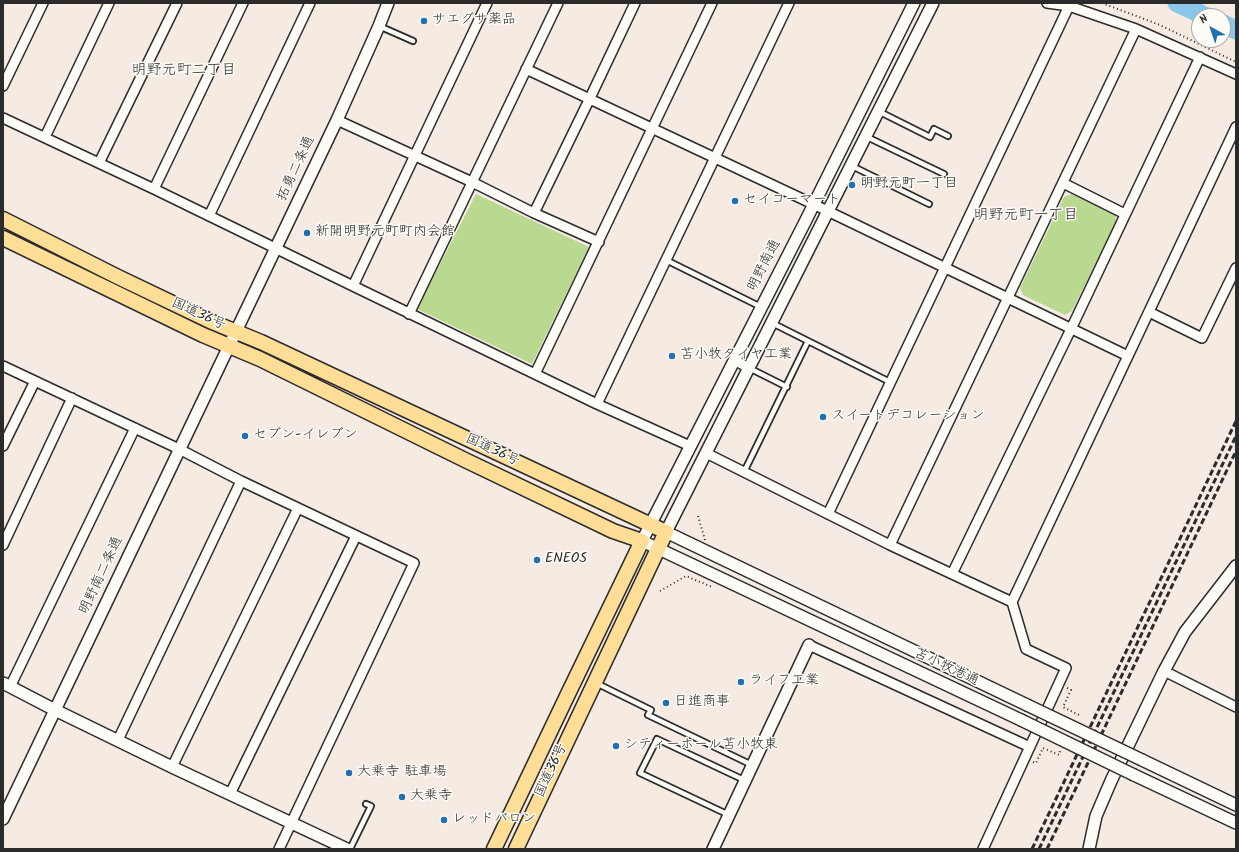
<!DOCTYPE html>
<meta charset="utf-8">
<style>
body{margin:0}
#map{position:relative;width:1239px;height:852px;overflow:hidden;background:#f6ebe3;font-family:Kalam,sans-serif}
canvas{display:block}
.frame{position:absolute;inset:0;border:4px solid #2b2b2b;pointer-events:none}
.north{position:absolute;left:1191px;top:8px;width:40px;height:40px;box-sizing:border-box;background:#fdfcf7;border:1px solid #a9a8a5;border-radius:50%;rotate:320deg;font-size:11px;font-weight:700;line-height:16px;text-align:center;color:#2b2b2b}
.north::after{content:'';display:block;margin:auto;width:14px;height:18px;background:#1f6fb2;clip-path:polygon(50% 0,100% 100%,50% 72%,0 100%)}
</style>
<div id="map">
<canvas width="1239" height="852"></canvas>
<div class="frame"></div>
<div class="north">N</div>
</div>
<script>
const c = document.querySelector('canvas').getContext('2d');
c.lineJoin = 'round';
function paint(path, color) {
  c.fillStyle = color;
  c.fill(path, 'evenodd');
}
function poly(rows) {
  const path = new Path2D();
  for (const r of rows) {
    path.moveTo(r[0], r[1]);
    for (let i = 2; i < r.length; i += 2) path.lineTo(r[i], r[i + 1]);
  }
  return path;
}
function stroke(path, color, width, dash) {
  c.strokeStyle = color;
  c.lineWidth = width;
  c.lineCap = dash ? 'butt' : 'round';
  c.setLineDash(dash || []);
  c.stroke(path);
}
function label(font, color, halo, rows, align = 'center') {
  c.font = font + ' Kalam,"Klee One",sans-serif';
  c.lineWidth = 3;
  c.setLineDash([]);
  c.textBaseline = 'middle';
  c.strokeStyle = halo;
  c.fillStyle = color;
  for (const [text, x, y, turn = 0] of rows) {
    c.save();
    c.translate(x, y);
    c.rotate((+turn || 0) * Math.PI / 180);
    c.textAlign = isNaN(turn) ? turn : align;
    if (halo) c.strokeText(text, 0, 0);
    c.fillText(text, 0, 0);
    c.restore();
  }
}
paint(poly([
 [476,194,589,247,532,364,417,309],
 [1071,194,1115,214,1117,220,1072,311,1065,315,1023,295,1020,288,1064,197]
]), '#b9d991');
stroke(poly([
 [1177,3,1205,16],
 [1223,24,1236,30]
]), '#8ac7ea', 19);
const service = poly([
 [379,26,413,41],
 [878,111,930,137,934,129,948,136],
 [867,137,944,174],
 [852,166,929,204],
 [666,260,761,307],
 [772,323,808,341],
 [749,368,787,387],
 [744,472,808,341,890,382],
 [596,683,651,710,648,715,752,765],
 [729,815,640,773,657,739,744,780],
 [350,849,371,806,366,804]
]);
const minor = poly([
 [1047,3,1069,6,1136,29,1236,74],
 [526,69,813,204,1128,356],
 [3,86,43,3],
 [3,118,154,189,353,286,597,404,690,446],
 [337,120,472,182,534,213,599,242],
 [45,137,109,3],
 [99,163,177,3],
 [1063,183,1125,214],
 [154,189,243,3],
 [534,213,590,98,635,3],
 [209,216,310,3],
 [353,286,487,3],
 [1149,312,1202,338,1236,268],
 [409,314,558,3],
 [734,360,749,368],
 [3,366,179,449,241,481,414,563,279,849],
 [535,374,712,3],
 [597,404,789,3],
 [3,446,35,381],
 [706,453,890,545,1012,602],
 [828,514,1069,6],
 [3,545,72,398],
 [890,545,1136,29],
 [952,574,1071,329,1200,57],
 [809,645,1030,747],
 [1164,671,1236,707],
 [10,687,135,428],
 [118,740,241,481],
 [172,767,298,508],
 [230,794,356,536],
 [983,849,1066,668,1026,649,1012,602,1236,127]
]);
const tertiary = poly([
 [914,3,805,222,642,541,1021,720],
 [933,3,666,532,1027,705],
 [3,683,55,710,172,767,347,849],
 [1142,760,1236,805],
 [1134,775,1236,823],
 [3,819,337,120,379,26,388,3],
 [713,849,809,645],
 [1089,849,1096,816,1111,781,1164,671,1185,632,1236,566]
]);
const trunk = poly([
 [3,219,118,277,210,321,261,342,666,532,516,849],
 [3,238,203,335,260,359,465,460,613,531,642,541,568,694,494,849]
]);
stroke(service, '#2b2b2b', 8);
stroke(minor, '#2b2b2b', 12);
stroke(tertiary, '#2b2b2b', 14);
stroke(trunk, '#2b2b2b', 17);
stroke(poly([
 [1102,3,1160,25,1236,62],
 [698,516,705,540],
 [660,591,686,576,712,587],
 [1067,688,1071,690,1063,707,1079,715,1077,717],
 [1033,762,1036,763,1043,748,1059,755,1060,751]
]), '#2b2b2b', 2, [1, 3]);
stroke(service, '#fdfcf7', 4.5);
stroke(minor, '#fdfcf7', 9);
stroke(tertiary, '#fdfcf7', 11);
stroke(trunk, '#fedd96', 14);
stroke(poly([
 [1032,849,1236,421],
 [1039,849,1236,436],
 [1047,849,1236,451]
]), '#2b2b2b', 3, [6, 3]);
const tertiaryBridge = poly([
 [1027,705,1142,760],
 [1021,720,1134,775]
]);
stroke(tertiaryBridge, '#2b2b2b', 14, []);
stroke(tertiaryBridge, '#fdfcf7', 11);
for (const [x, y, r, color] of [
 [424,21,4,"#1f6fb2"],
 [852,185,4,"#1f6fb2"],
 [735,201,4,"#1f6fb2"],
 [307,233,4,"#1f6fb2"],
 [672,356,4,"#1f6fb2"],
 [823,417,4,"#1f6fb2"],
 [245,436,4,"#1f6fb2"],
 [537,560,4,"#1f6fb2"],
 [741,682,4,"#1f6fb2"],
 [666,703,4,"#1f6fb2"],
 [616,746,4,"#1f6fb2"],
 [349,773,4,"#1f6fb2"],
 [402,797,4,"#1f6fb2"],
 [444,820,4,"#1f6fb2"]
]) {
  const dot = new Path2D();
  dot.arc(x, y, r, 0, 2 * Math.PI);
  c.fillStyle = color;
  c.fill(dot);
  stroke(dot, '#fdfcf7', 1.5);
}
label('14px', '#2b2b2b', '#fdfcf7', [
 ["サエグサ薬品",432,21],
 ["明野元町一丁目",860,185],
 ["セイコーマート",743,201],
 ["新開明野元町町内会館",315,233],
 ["苫小牧タイヤ工業",680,356],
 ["スイートデコレーション",831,417],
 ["セブン-イレブン",253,436],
 ["ENEOS",545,560],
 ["ライフ工業",749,682],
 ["日進商事",674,703],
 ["シティーホール苫小牧東",624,746],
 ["大乗寺 駐車場",357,773],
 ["大乗寺",410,797],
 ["レッドバロン",452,820]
], 'left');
label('14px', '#2b2b2b', '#fdfcf7', [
 ["拓勇二条通",297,169,-65],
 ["明野南通",765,266,-63],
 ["国道36号",198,315,25],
 ["国道36号",492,451,25],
 ["明野南二条通",102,576,-65],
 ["苫小牧港通",946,668,25],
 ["国道36号",552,771,-65]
]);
label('15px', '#2b2b2b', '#fdfcf7', [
 ["明野元町二丁目",184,71],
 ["明野元町一丁目",1026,216]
]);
</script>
